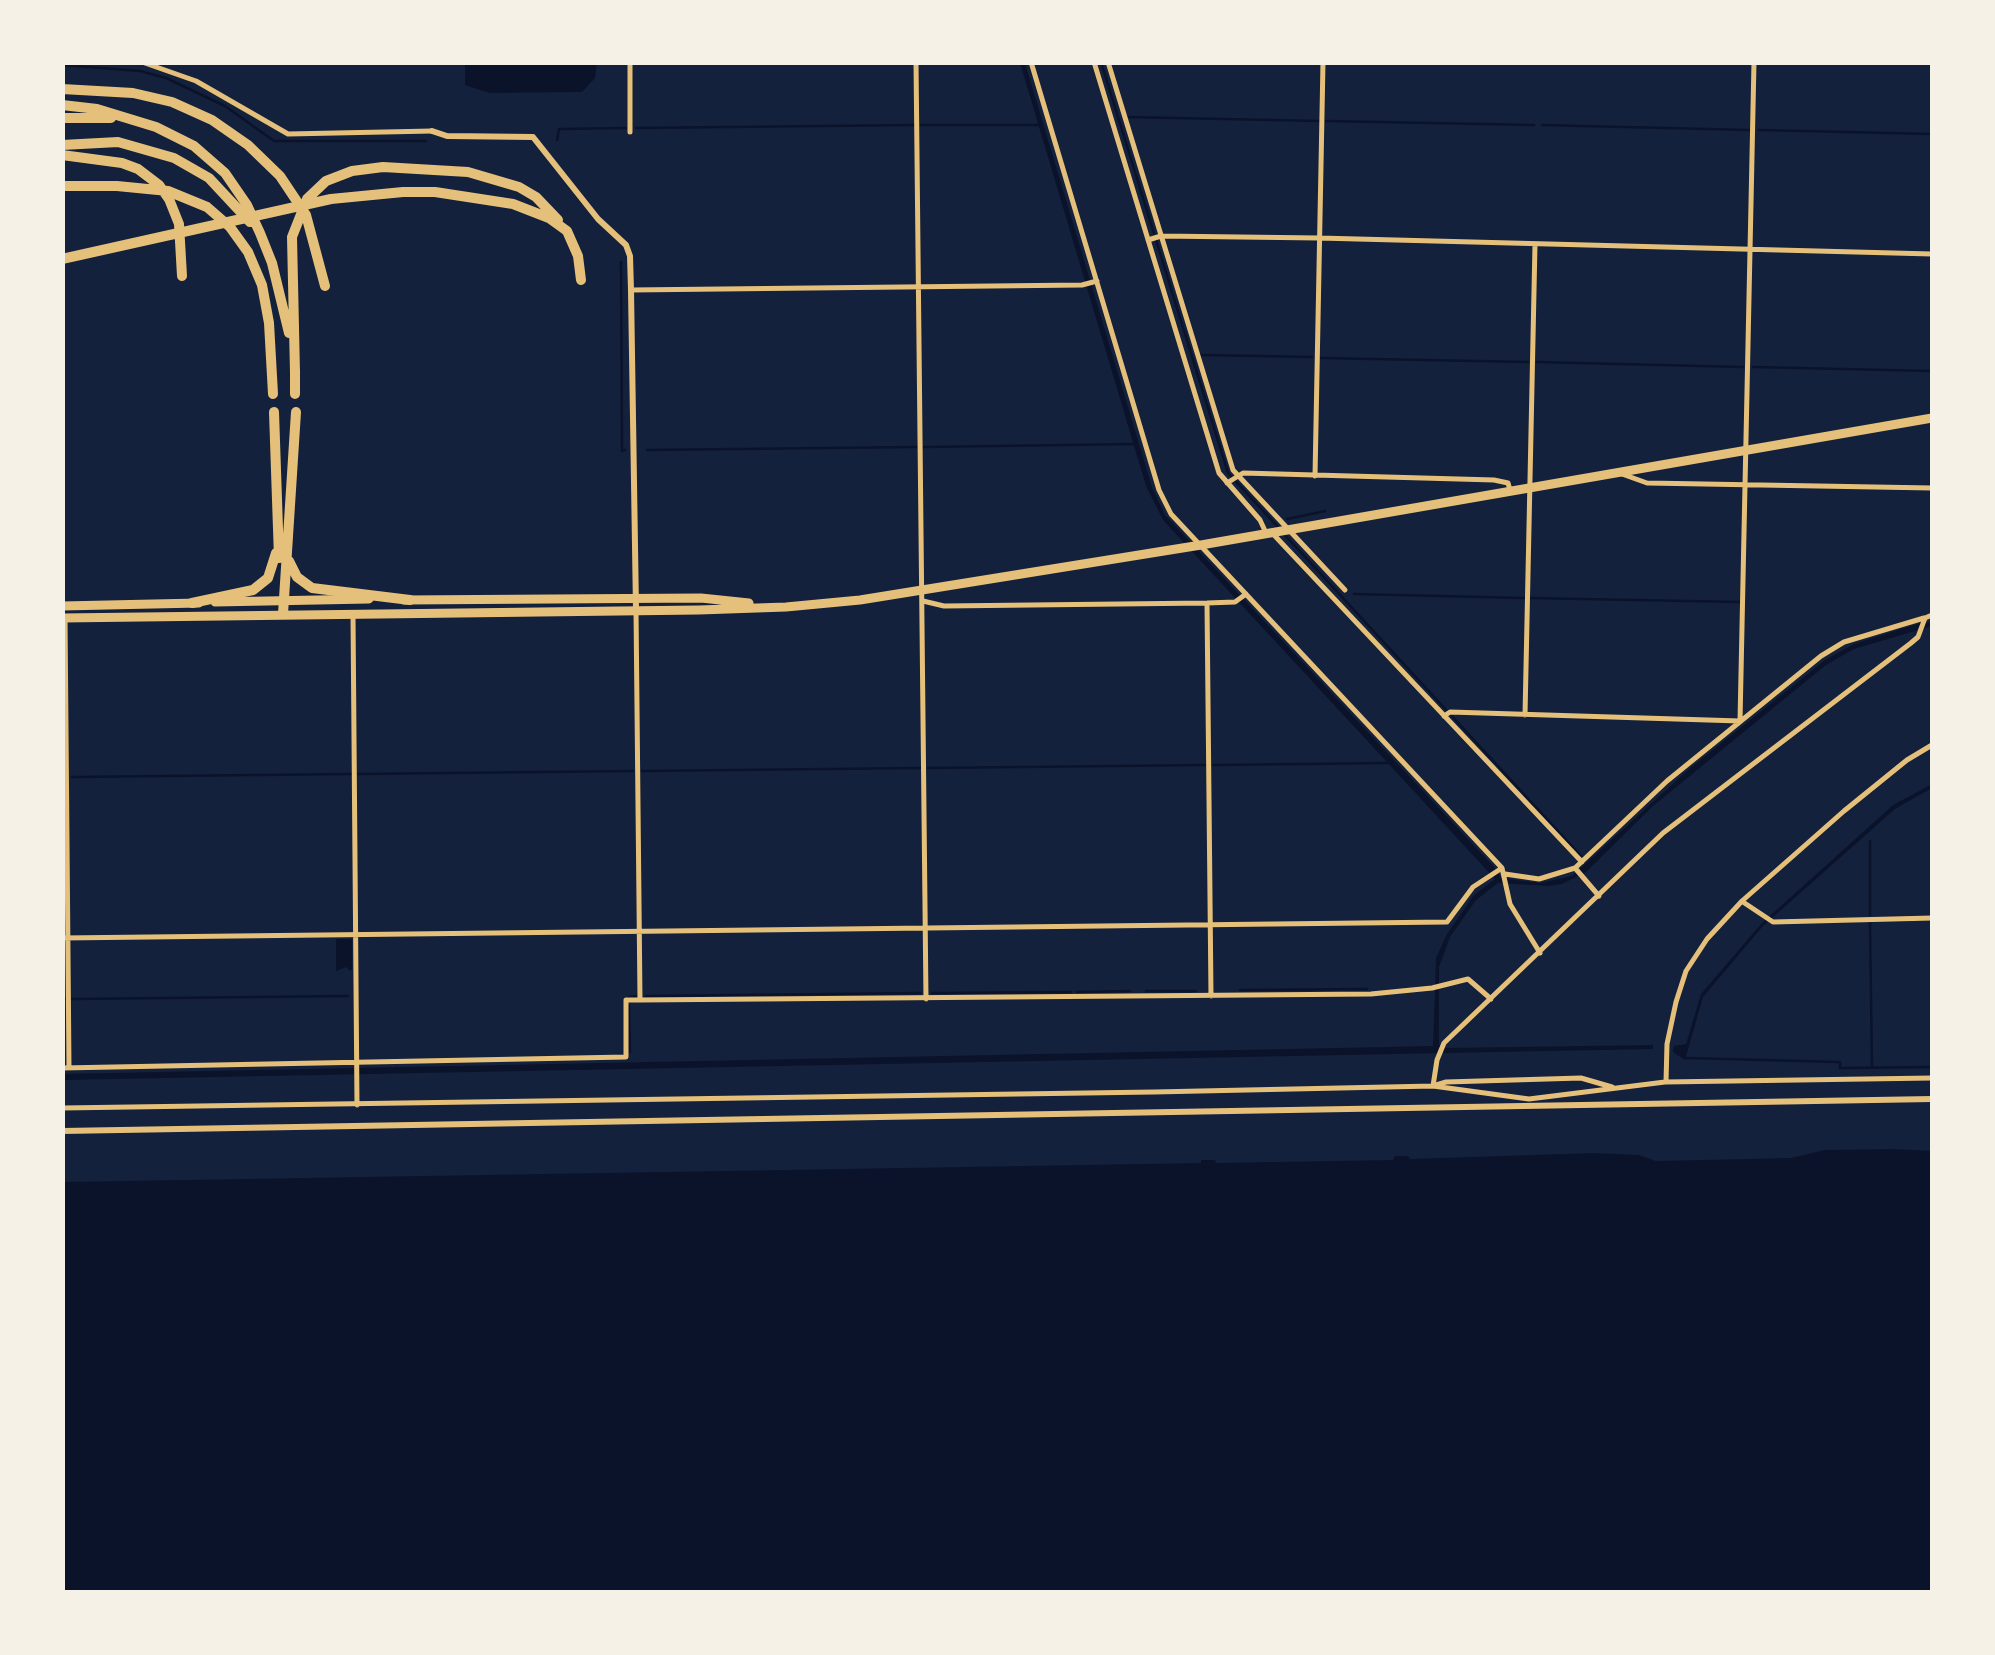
<!DOCTYPE html>
<style>
body{margin:0}
#map{position:relative;width:1995px;height:1655px;overflow:hidden;background:#14213d;font-family:Inter,sans-serif}
canvas{display:block}
.frame{position:absolute;inset:0;border:65px solid #f6f1e7;pointer-events:none}
</style>
<div id="map">
<canvas width="1995" height="1655"></canvas>
<div class="frame"></div>
</div>
<script>
const c = document.querySelector('canvas').getContext('2d');
c.lineJoin = 'round';
function paint(path, color) {
  c.fillStyle = color;
  c.fill(path, 'evenodd');
}
function poly(rows) {
  const path = new Path2D();
  for (const r of rows) {
    path.moveTo(r[0], r[1]);
    for (let i = 2; i < r.length; i += 2) path.lineTo(r[i], r[i + 1]);
  }
  return path;
}
function stroke(path, color, width, dash) {
  c.strokeStyle = color;
  c.lineWidth = width;
  c.lineCap = dash ? 'butt' : 'round';
  c.setLineDash(dash || []);
  c.stroke(path);
}
paint(poly([
 [465,63,465,62,597,63,595,78,582,92,490,93,465,85],
 [1020,63,1025,63,1152,487,1165,515,1494,867,1501,878,1540,883,1572,876,1689,769,1825,660,1854,644,1920,623,1932,622,1932,626,1854,649,1826,665,1653,806,1586,872,1562,884,1549,886,1498,883,1476,900,1450,937,1439,967,1439,1045,1447,1048,1653,1045,1653,1049,63,1080,62,1074,1433,1046,1436,958,1447,934,1474,895,1495,879,1163,520,1146,486],
 [1932,784,1932,788,1895,809,1763,926,1703,997,1685,1060,1673,1052,1674,1046,1686,1044,1701,994,1761,924,1893,805],
 [336,939,352,939,352,970,348,970,347,967,336,971],
 [1894,1149,1932,1151,1932,1592,63,1592,63,1182,1201,1163,1201,1160,1215,1160,1216,1163,1393,1160,1395,1156,1408,1156,1410,1159,1593,1153,1639,1155,1656,1161,1791,1158,1825,1150]
]), '#0b132b');
stroke(poly([
 [1101,62,1228,473,1278,527],
 [62,65,140,71,166,78,225,106,274,141,426,141],
 [1128,117,1319,121],
 [1326,121,1534,125],
 [921,125,1040,125],
 [1542,125,1749,130],
 [636,128,914,125],
 [1759,130,1932,134],
 [557,140,559,129,626,128],
 [621,262,622,451,625,450],
 [1201,355,1312,357],
 [1321,358,1528,362],
 [1537,362,1743,367],
 [1753,367,1932,371],
 [924,447,1137,444],
 [647,450,917,447],
 [1287,519,1325,511],
 [1283,533,1581,856],
 [1354,594,1524,598],
 [1530,598,1740,602],
 [1213,765,1390,763],
 [928,768,1206,765],
 [642,771,920,768],
 [357,774,633,771],
 [62,777,63,777],
 [72,777,351,774],
 [1870,841,1870,915],
 [1870,923,1872,1067],
 [1240,990,1367,989],
 [1146,991,1196,991],
 [1077,992,1130,991],
 [932,993,1071,992],
 [646,996,920,993],
 [629,997,636,996],
 [62,999,65,999],
 [72,999,348,996],
 [629,1006,630,1052],
 [1686,1058,1840,1062,1840,1068,1932,1067]
]), '#0b132b', 2.5);
stroke(poly([
 [142,62,196,81,288,134,432,131],
 [630,62,630,132],
 [916,62,926,999],
 [1031,62,1159,490,1171,514,1502,868,1510,904,1540,953],
 [1094,62,1219,473,1260,520,1266,533],
 [1108,62,1233,470,1345,590],
 [1148,240,1161,236,1319,238,1932,254],
 [631,290,1082,285,1097,281],
 [1622,474,1647,483,1932,488],
 [1315,476,1323,62],
 [1227,483,1243,473,1494,480,1508,483,1510,490],
 [1274,535,1582,862],
 [923,601,944,606,1207,603,1235,602,1246,594],
 [1207,603,1211,996],
 [636,610,640,1000,1371,994,1432,988,1468,979,1491,999],
 [353,614,357,1105],
 [1932,615,1925,618,1918,637,1911,643,1663,833,1444,1043,1437,1060,1433,1086,1529,1099,1665,1082,1932,1078],
 [65,617,69,1068],
 [1525,715,1535,244],
 [1444,716,1450,712,1740,721,1754,62],
 [1575,868,1599,896],
 [1505,874,1539,879,1575,868,1667,781,1821,656,1844,642,1924,618],
 [1743,902,1773,922,1932,918],
 [62,938,1447,922,1473,887,1502,868],
 [62,1068,626,1057,626,1000,640,1000],
 [1666,1082,1667,1044,1676,1002,1686,971,1707,939,1742,901,1844,811,1907,760,1932,745],
 [62,1108,1154,1092,1433,1086,1446,1082,1581,1078,1612,1087]
]), '#e5c07b', 5);
stroke(poly([
 [432,131,447,136,533,137,598,219,626,245,630,256,631,290,636,610],
 [62,1131,1932,1099]
]), '#e5c07b', 6);
stroke(poly([
 [404,600,701,598,749,603],
 [215,602,369,599],
 [62,606,199,603],
 [62,618,699,610,786,607,860,600,1201,545,1932,418]
]), '#e5c07b', 9);
stroke(poly([
 [62,89,133,93,172,102,212,120,248,145,280,176,306,215,325,286],
 [62,105,97,109,156,127,194,146,225,173,247,205,260,233,272,263,289,333],
 [62,118,111,118],
 [62,145,118,142,174,158,209,178,250,222],
 [62,155,122,163,138,169,159,185,169,199,179,224,182,276],
 [62,186,117,186,168,191,207,207,230,227,248,252,262,285,269,323,273,394],
 [62,259,331,199,403,192,435,192,513,204,549,218,567,231,578,256,581,280],
 [295,369,295,394],
 [295,373,292,237,307,199,326,181,352,171,383,167,468,172,519,187,536,197,558,220],
 [274,412,279,558],
 [289,561,297,577,312,588,410,600],
 [192,603,253,590,268,578,276,553],
 [283,614,296,412]
]), '#e5c07b', 10);
</script>
